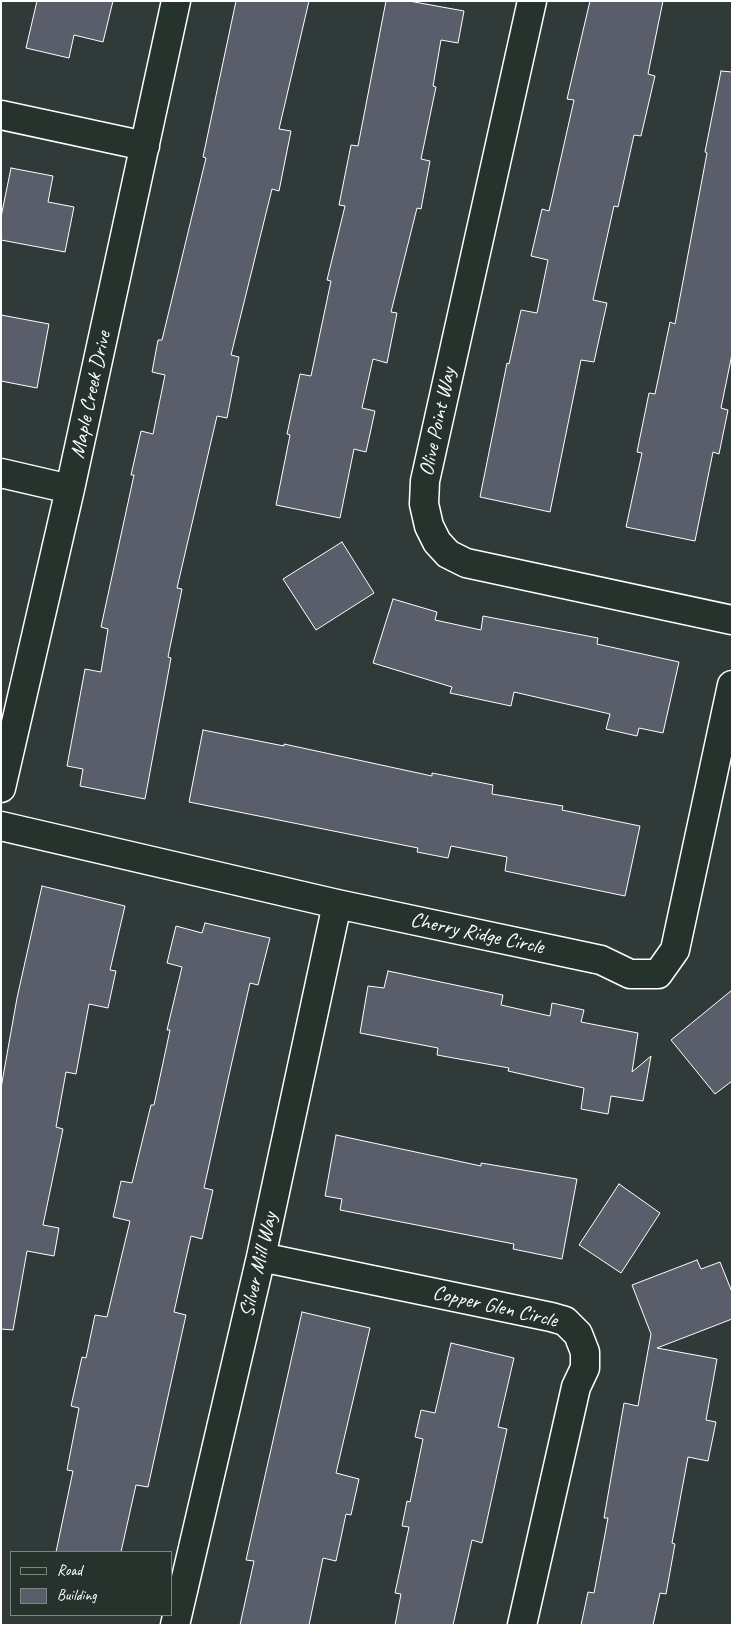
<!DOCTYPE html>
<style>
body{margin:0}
#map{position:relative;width:733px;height:1626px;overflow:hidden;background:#303b39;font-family:Caveat,sans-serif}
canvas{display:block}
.frame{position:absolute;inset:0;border:2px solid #fff;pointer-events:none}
.legend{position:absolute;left:10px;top:1551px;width:162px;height:65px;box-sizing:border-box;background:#26332d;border:1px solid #7d8581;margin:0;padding:6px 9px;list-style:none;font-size:15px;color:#fff}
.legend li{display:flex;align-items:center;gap:10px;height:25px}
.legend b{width:25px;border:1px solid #7d8581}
</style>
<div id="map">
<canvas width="733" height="1626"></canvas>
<div class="frame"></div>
<ul class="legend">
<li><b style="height:6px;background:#26332d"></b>Road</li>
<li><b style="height:14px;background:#5a5d6a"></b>Building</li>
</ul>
</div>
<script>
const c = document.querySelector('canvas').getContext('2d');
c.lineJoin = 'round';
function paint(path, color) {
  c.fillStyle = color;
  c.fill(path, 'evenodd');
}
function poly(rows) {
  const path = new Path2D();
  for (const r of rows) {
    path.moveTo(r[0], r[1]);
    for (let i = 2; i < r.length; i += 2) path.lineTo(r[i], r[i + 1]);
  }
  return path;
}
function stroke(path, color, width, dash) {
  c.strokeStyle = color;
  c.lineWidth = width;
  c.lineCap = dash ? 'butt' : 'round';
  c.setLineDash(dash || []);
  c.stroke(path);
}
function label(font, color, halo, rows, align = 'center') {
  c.font = font + ' Caveat,sans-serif';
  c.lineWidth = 4.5;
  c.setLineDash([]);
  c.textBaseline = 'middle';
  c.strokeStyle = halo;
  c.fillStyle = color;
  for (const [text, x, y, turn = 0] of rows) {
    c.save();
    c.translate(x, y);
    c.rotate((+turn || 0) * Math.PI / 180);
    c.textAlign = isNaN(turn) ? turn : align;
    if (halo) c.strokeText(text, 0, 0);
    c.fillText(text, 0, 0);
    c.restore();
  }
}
const building = poly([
 [37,1,113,1,103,42,74,35,69,58,26,48,37,1],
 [236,1,309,1,279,129,291,131,279,191,272,189,231,355,239,357,227,418,217,416,177,588,182,589,168,657,171,658,145,799,80,786,83,769,67,766,85,669,101,672,108,629,101,627,134,475,131,475,141,431,153,434,165,375,152,372,158,340,162,340,206,158,203,157,236,1],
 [386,1,409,1,464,11,458,43,441,40,433,86,436,87,421,159,430,161,421,209,417,208,391,312,397,313,387,363,373,359,362,408,375,411,366,452,354,449,340,518,276,505,290,435,287,434,300,374,311,376,331,281,327,280,345,206,339,205,351,145,358,146,386,1],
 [590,1,663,1,648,74,655,76,641,136,634,135,618,207,614,206,593,300,607,303,594,362,581,360,550,512,480,497,507,363,509,364,521,310,537,313,548,260,531,256,542,209,549,211,574,100,567,99,590,1],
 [721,71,732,72,732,354,721,408,728,410,719,454,713,452,695,541,626,527,642,453,637,452,649,393,655,394,670,322,675,324,707,153,705,152,721,71],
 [11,168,53,176,48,202,74,207,65,252,1,240,1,217,11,168],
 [1,315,49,324,37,388,1,381,1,315],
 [342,542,374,593,316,630,283,579,342,542],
 [393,599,437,612,435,620,481,630,483,616,598,638,597,644,679,662,663,733,639,728,637,736,606,729,610,714,514,692,511,706,450,693,452,687,373,663,393,599],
 [203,730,284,746,284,744,432,776,432,773,493,785,492,794,563,806,562,810,640,826,625,896,505,871,507,857,451,846,448,858,417,852,418,848,189,802,203,730],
 [42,886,125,906,110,970,116,971,108,1008,89,1004,76,1074,66,1072,56,1127,63,1129,43,1225,59,1228,54,1256,27,1251,13,1330,1,1329,1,1088,17,998,42,886],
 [205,923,270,938,258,985,250,983,231,1066,204,1188,213,1190,202,1239,191,1236,174,1312,186,1315,148,1487,136,1485,121,1552,56,1552,73,1471,67,1470,79,1408,71,1406,82,1357,86,1358,95,1315,107,1317,130,1221,113,1217,121,1181,132,1183,151,1105,154,1105,170,1030,167,1030,182,967,167,963,176,926,202,933,205,923],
 [388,971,503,995,501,1005,550,1016,552,1003,584,1010,581,1022,638,1033,632,1072,651,1056,643,1101,611,1096,608,1114,581,1109,584,1088,508,1071,509,1068,437,1055,438,1048,360,1033,368,986,384,988,388,971],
 [732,990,732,1081,715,1094,671,1040,732,990],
 [336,1135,481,1166,481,1163,577,1179,562,1259,513,1249,514,1244,340,1210,342,1199,325,1196,336,1135],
 [619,1184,660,1213,621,1273,579,1245,619,1184],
 [697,1260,701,1269,720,1262,732,1292,732,1319,657,1348,717,1359,706,1420,716,1422,708,1461,688,1457,672,1543,675,1544,666,1594,660,1593,653,1625,581,1625,588,1592,594,1593,608,1518,604,1518,624,1403,638,1406,651,1334,632,1285,697,1260],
 [302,1312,370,1328,336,1473,359,1479,351,1515,346,1514,336,1561,323,1558,309,1625,240,1625,254,1561,246,1560,302,1312],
 [451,1343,514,1358,498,1427,507,1429,482,1543,472,1540,453,1625,395,1625,401,1594,395,1593,409,1527,402,1526,407,1501,410,1502,423,1439,415,1437,421,1410,435,1413,451,1343]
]);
paint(building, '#5a5d6a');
stroke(building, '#fff', 1);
const minor = poly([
 [532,1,425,481,424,504,429,526,437,542,448,554,466,563,732,620],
 [1,115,145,146],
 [1,473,70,489],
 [1,788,70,489,176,1],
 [1,826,337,904,601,960,630,974,658,974,675,950,732,685],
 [261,1257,551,1317,565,1321,578,1334,585,1352,585,1368,576,1387,522,1625],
 [175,1625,261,1257,337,904]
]);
stroke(minor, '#fff', 31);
stroke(minor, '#26332d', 28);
label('21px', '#fff', '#26332d', [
 ["Maple Creek Drive",91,395,-78],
 ["Olive Point Way",438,422,-78],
 ["Cherry Ridge Circle",477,934,12],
 ["Silver Mill Way",259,1265,-77],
 ["Copper Glen Circle",495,1307,13]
]);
</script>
